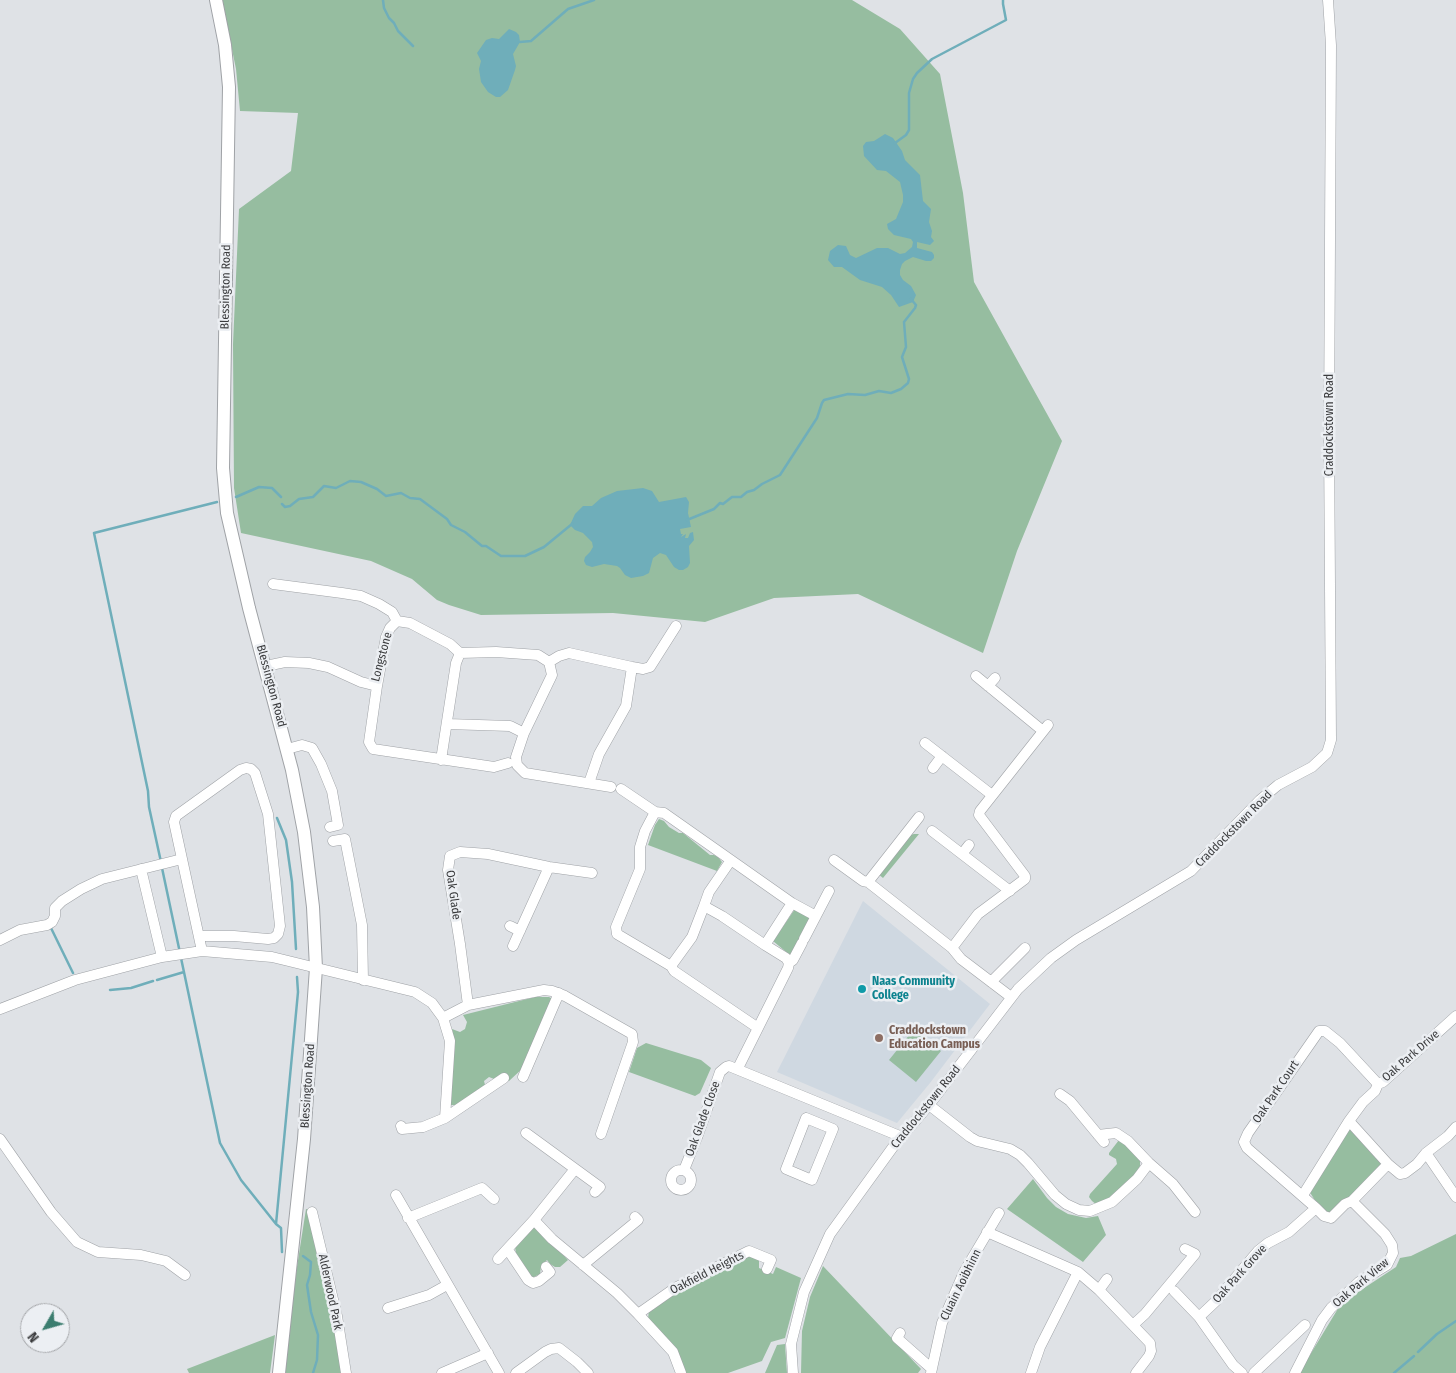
<!DOCTYPE html>
<style>
body{margin:0}
#map{position:relative;width:1456px;height:1373px;overflow:hidden;background:#dfe2e6;font-family:"Fira Sans Condensed",sans-serif}
canvas{display:block}
.north{position:absolute;left:20px;top:1303px;width:50px;height:50px;box-sizing:border-box;background:#eceff3;border:1px solid #a5a7aa;border-radius:50%;rotate:232deg;font-size:14px;font-weight:700;line-height:20px;text-align:center;color:#3a3b3d}
.north::after{content:'';display:block;margin:auto;width:18px;height:22px;background:#3b7d6f;clip-path:polygon(50% 0,100% 100%,50% 72%,0 100%)}
</style>
<div id="map">
<canvas width="1456" height="1373"></canvas>
<div class="north">N</div>
</div>
<script>
const c = document.querySelector('canvas').getContext('2d');
c.lineJoin = 'round';
function paint(path, color) {
  c.fillStyle = color;
  c.fill(path, 'evenodd');
}
function poly(rows) {
  const path = new Path2D();
  for (const r of rows) {
    if (r.length === 3) {
      path.moveTo(r[0] + r[2], r[1]);
      path.arc(r[0], r[1], r[2], 0, 2 * Math.PI);
      continue;
    }
    path.moveTo(r[0], r[1]);
    for (let i = 2; i < r.length; i += 2) path.lineTo(r[i], r[i + 1]);
  }
  return path;
}
function stroke(path, color, width, dash) {
  c.strokeStyle = color;
  c.lineWidth = width;
  c.lineCap = dash ? 'butt' : 'round';
  c.setLineDash(dash || []);
  c.stroke(path);
}
function label(font, color, halo, rows, align = 'center') {
  c.font = font + ' "Fira Sans Condensed",sans-serif';
  c.lineWidth = 5;
  c.setLineDash([]);
  c.textBaseline = 'middle';
  c.strokeStyle = halo;
  c.fillStyle = color;
  for (const [text, x, y, turn = 0] of rows) {
    c.save();
    c.translate(x, y);
    c.rotate((+turn || 0) * Math.PI / 180);
    c.textAlign = isNaN(turn) ? turn : align;
    if (halo) c.strokeText(text, 0, 0);
    c.fillText(text, 0, 0);
    c.restore();
  }
}
paint(poly([
 [863,901,990,1004,930,1083,897,1123,777,1072]
]), '#cfd8e1');
paint(poly([
 [222,0,852,0,900,29,940,74,963,193,974,282,1062,441,1017,551,983,653,858,594,774,598,705,622,613,613,481,615,449,605,437,600,412,579,371,561,241,533,234,488,233,344,239,209,291,171,298,113,240,111,236,69],
 [659,819,664,821,669,827,679,833,683,833,710,855,714,855,718,857,722,862,717,871,648,845,655,825],
 [914,834,919,834,883,878,878,874,910,835],
 [795,909,809,917,810,919,791,956,773,941],
 [535,997,549,997,553,999,524,1067,509,1081,502,1078,494,1079,489,1077,484,1081,485,1085,457,1105,451,1105,449,1101,454,1040,452,1029,460,1032,465,1029,467,1022,463,1015],
 [914,1029,941,1051,916,1082,889,1060],
 [646,1043,701,1060,711,1068,700,1093,695,1096,629,1072,637,1048],
 [1351,1127,1383,1162,1350,1198,1330,1214,1318,1205,1309,1191],
 [1119,1140,1123,1142,1140,1159,1140,1166,1137,1172,1113,1197,1097,1205,1092,1201,1089,1197,1090,1194,1117,1164,1116,1159,1109,1155,1109,1153],
 [1033,1179,1047,1198,1056,1207,1068,1214,1086,1218,1098,1216,1106,1235,1083,1262,1007,1209],
 [306,1209,310,1210,344,1373,285,1373,294,1286],
 [537,1226,568,1260,560,1267,555,1267,550,1264,547,1260,541,1266,540,1274,534,1277,531,1277,516,1253,515,1247,528,1228],
 [1456,1234,1456,1373,1299,1373,1339,1307,1355,1294,1396,1267,1400,1258,1411,1256],
 [749,1255,759,1260,759,1268,773,1274,776,1267,801,1278,785,1338,771,1342,762,1361,728,1373,685,1373,648,1319,649,1310,679,1292],
 [823,1266,921,1369,918,1373,801,1373,802,1331,810,1297],
 [275,1335,270,1373,189,1373,187,1369],
 [785,1344,787,1373,765,1373,777,1345]
]), '#96bda0');
paint(poly([
 [509,29,516,32,519,35,520,42,513,54,516,66,515,70,508,90,500,97,496,97,488,92,481,82,479,69,481,61,477,53,486,40,492,38,499,39],
 [885,134,893,138,902,151,905,160,920,175,923,201,931,209,929,222,932,231,931,237,934,241,930,245,917,242,917,248,932,252,934,255,934,258,931,261,926,261,913,257,905,261,902,264,900,270,900,275,903,280,911,286,916,295,913,302,899,307,891,295,882,287,860,280,842,267,834,267,828,260,830,251,838,245,846,246,850,255,856,258,877,248,888,248,900,254,905,253,912,247,913,242,911,239,894,235,888,229,887,224,896,219,903,202,903,195,900,182,886,171,877,170,864,156,863,146,866,142,874,141],
 [643,488,652,491,659,502,686,497,689,502,688,513,691,527,680,529,681,534,683,534,681,537,686,534,685,538,688,538,690,533,693,532,694,540,689,546,690,563,688,567,683,570,679,570,674,567,666,555,660,553,653,558,649,573,643,576,631,578,625,575,620,568,617,566,604,564,592,567,586,565,584,561,585,557,590,552,593,547,592,542,583,533,575,530,570,525,575,514,583,506,592,506,601,498,617,491]
]), '#6faeba');
stroke(poly([
 [383,0,384,8,389,18,394,23,398,31,413,46],
 [520,42,531,41,568,9,594,0],
 [895,143,906,135,909,130,909,93,913,79,917,73,932,59,1006,20,1003,4,1003,0],
 [236,497,259,487,272,488,281,497],
 [282,504,285,507,290,506,299,499,313,497,324,486,336,488,350,481,361,482,377,489,386,496,401,493,410,498,420,499,447,519,451,525,465,532,482,546,486,546,501,556,525,556,544,547,572,524],
 [687,520,714,509,720,503,723,504,732,497,741,497,747,492,754,490,762,484,780,475,817,418,822,403,824,400,848,394,865,395,879,391,891,393,901,389,908,383,909,379,902,357,906,347,904,322,915,308,916,305,911,299],
 [277,818,286,840,292,882,296,949],
 [161,862,149,807,148,791,94,533,217,502],
 [162,868,180,953],
 [51,928,73,973],
 [181,958,220,1143,241,1180,276,1224],
 [157,980,184,972],
 [110,990,131,988,153,981],
 [282,1252,281,1228,276,1224,298,992,297,977],
 [303,1256,311,1262,310,1275,307,1285,311,1312,318,1335,317,1360,313,1373],
 [1418,1352,1437,1334,1456,1321],
 [1394,1373,1414,1356]
]), '#6faeba', 2.5);
const minor = poly([
 [397,621,410,623,450,644,460,653,496,652,538,655,549,662,559,656,569,653,632,667],
 [549,662,552,675,524,733,516,757,517,765,525,773,611,787],
 [266,666,285,662,309,663,328,667,361,682,377,686,386,637,390,628,397,621,392,612,379,604,361,596,342,593,273,584],
 [976,676,1043,731],
 [377,686,369,742,373,749,494,767,508,763],
 [988,686,995,678],
 [447,724,510,726,524,733],
 [925,743,992,795],
 [287,749,302,745,312,748,321,764,332,791,338,825,330,827],
 [441,760,456,663,460,653],
 [933,768,942,756],
 [589,783,599,754,626,706,632,667,643,669,650,667,676,626],
 [621,789,655,812],
 [932,831,1010,891],
 [333,841,345,839,362,925,363,980],
 [962,854,969,845],
 [731,860,709,892,704,906,722,916,765,945],
 [834,860,863,881,868,882,952,948,961,959,1011,997],
 [868,882,919,817],
 [792,903,816,916],
 [510,926,520,931],
 [199,936,234,936,268,939,274,938,278,934,280,926,268,814,255,773,251,769,246,768,240,770,176,816,174,822,202,951],
 [804,939,829,891],
 [0,940,20,930,47,925,52,922,55,916,55,908,62,901,81,889,102,879,182,859],
 [513,946,549,867],
 [952,948,978,914,1025,879,1025,876,979,815,980,811,1048,725],
 [162,957,202,951,272,957,415,992,432,1003,443,1018,450,1041,445,1118,423,1127,402,1129,401,1126],
 [671,966,692,937,704,906],
 [991,982,1025,948],
 [468,1005,460,944,448,870,450,856,460,852,488,854,549,867,592,873],
 [0,1009,75,980,162,957,141,869],
 [443,1018,468,1005,544,990,552,991,565,996,632,1034,633,1042,601,1134],
 [758,1028,674,971,671,966,617,934,616,927,640,869,640,847,645,831,655,812,664,813,792,903,765,945,786,958,789,963],
 [738,1068,788,968,789,963,793,960,802,943],
 [523,1077,559,993],
 [1060,1094,1070,1101,1104,1142],
 [929,1105,970,1137,977,1141,1010,1149,1020,1155,1028,1163,1055,1195,1066,1204,1079,1210,1090,1211,1112,1202,1137,1179,1149,1163],
 [445,1118,504,1078],
 [806,1118,833,1129,812,1180,786,1169,806,1118],
 [1349,1121,1388,1164],
 [526,1133,600,1187,595,1192],
 [1098,1135,1116,1133,1128,1141,1149,1163,1173,1184,1195,1212],
 [0,1139,51,1212,77,1242,98,1252,141,1255,166,1261,185,1275],
 [1426,1153,1456,1197],
 [681,1180,10],
 [684,1170,698,1135,720,1072,726,1067,729,1066,902,1137],
 [396,1195,499,1373],
 [1303,1195,1349,1121,1363,1102,1375,1091,1378,1084,1383,1082,1456,1016],
 [1316,1208,1247,1148,1244,1142,1248,1133,1319,1031,1325,1031,1340,1043,1378,1084],
 [312,1212,337,1316,346,1373],
 [408,1218,482,1188,494,1199],
 [534,1220,552,1239,617,1293,638,1314,673,1352,681,1373],
 [987,1232,1078,1272,1099,1290,1150,1343,1151,1351,1149,1356,1136,1373],
 [508,1250,528,1280,533,1283,539,1281,550,1272,546,1267],
 [498,1259,534,1220,575,1169],
 [583,1265,638,1220,635,1217],
 [1099,1290,1107,1279],
 [1174,1291,1199,1317,1233,1365,1242,1373],
 [388,1308,429,1295,447,1285],
 [638,1314,675,1288,749,1251,771,1260,767,1269],
 [1199,1317,1216,1301,1258,1251,1268,1243,1289,1232,1316,1208,1324,1216,1331,1218,1345,1204,1352,1201,1388,1164,1400,1174,1405,1173,1417,1164,1426,1153,1448,1136,1456,1127],
 [1133,1325,1145,1314,1195,1254,1185,1249],
 [900,1333,897,1338,932,1369],
 [442,1373,488,1353],
 [516,1373,545,1352,551,1349,559,1348,577,1362,588,1373],
 [793,1373,791,1344,804,1292,830,1234,893,1147,929,1105,1018,989,1051,958,1076,940,1191,871,1260,800,1278,785,1312,767,1327,753,1331,740,1329,434,1331,45,1328,0],
 [931,1373,942,1323,964,1272,999,1213],
 [1031,1373,1040,1347,1078,1272],
 [1254,1373,1305,1325],
 [1295,1373,1322,1320,1331,1308,1359,1282,1387,1265,1393,1253,1392,1245,1385,1234,1352,1201]
]);
const major = poly([
 [216,0,225,45,229,87,223,468,227,513,249,608,292,770,304,832,313,907,316,968,304,1139,279,1373]
]);
stroke(minor, '#9fa2a6', 11);
stroke(major, '#9fa2a6', 14);
stroke(minor, '#fff', 10);
stroke(major, '#fff', 12);
for (const [x, y, r, color] of [
 [862,989,5,"#0f9aa8"],
 [879,1038,5,"#8d6e63"]
]) {
  const dot = new Path2D();
  dot.arc(x, y, r, 0, 2 * Math.PI);
  c.fillStyle = color;
  c.fill(dot);
  stroke(dot, '#eceff3', 2);
}
label('12px', '#3a3b3d', '#eceff3', [
 ["Blessington Road",226,287,-89],
 ["Craddockstown Road",1330,425,-90],
 ["Longstone",382,657,-75],
 ["Blessington Road",271,686,75],
 ["Craddockstown Road",1234,829,-45],
 ["Oak Glade",453,895,82],
 ["Oak Park Drive",1411,1056,-41],
 ["Blessington Road",308,1086,-86],
 ["Oak Park Court",1276,1092,-56],
 ["Craddockstown Road",926,1107,-51],
 ["Oak Glade Close",703,1119,-70],
 ["Oakfield Heights",707,1273,-27],
 ["Oak Park Grove",1240,1274,-48],
 ["Oak Park View",1361,1283,-40],
 ["Cluain Aoibhinn",961,1285,-64],
 ["Alderwood Park",330,1292,78]
]);
label('bold 12px', '#0d838f', '#eceff3', [
 ["Naas Community",872,982],
 ["College",872,996]
], 'left');
label('bold 12px', '#785e54', '#eceff3', [
 ["Craddockstown",889,1031],
 ["Education Campus",889,1045]
], 'left');
</script>
